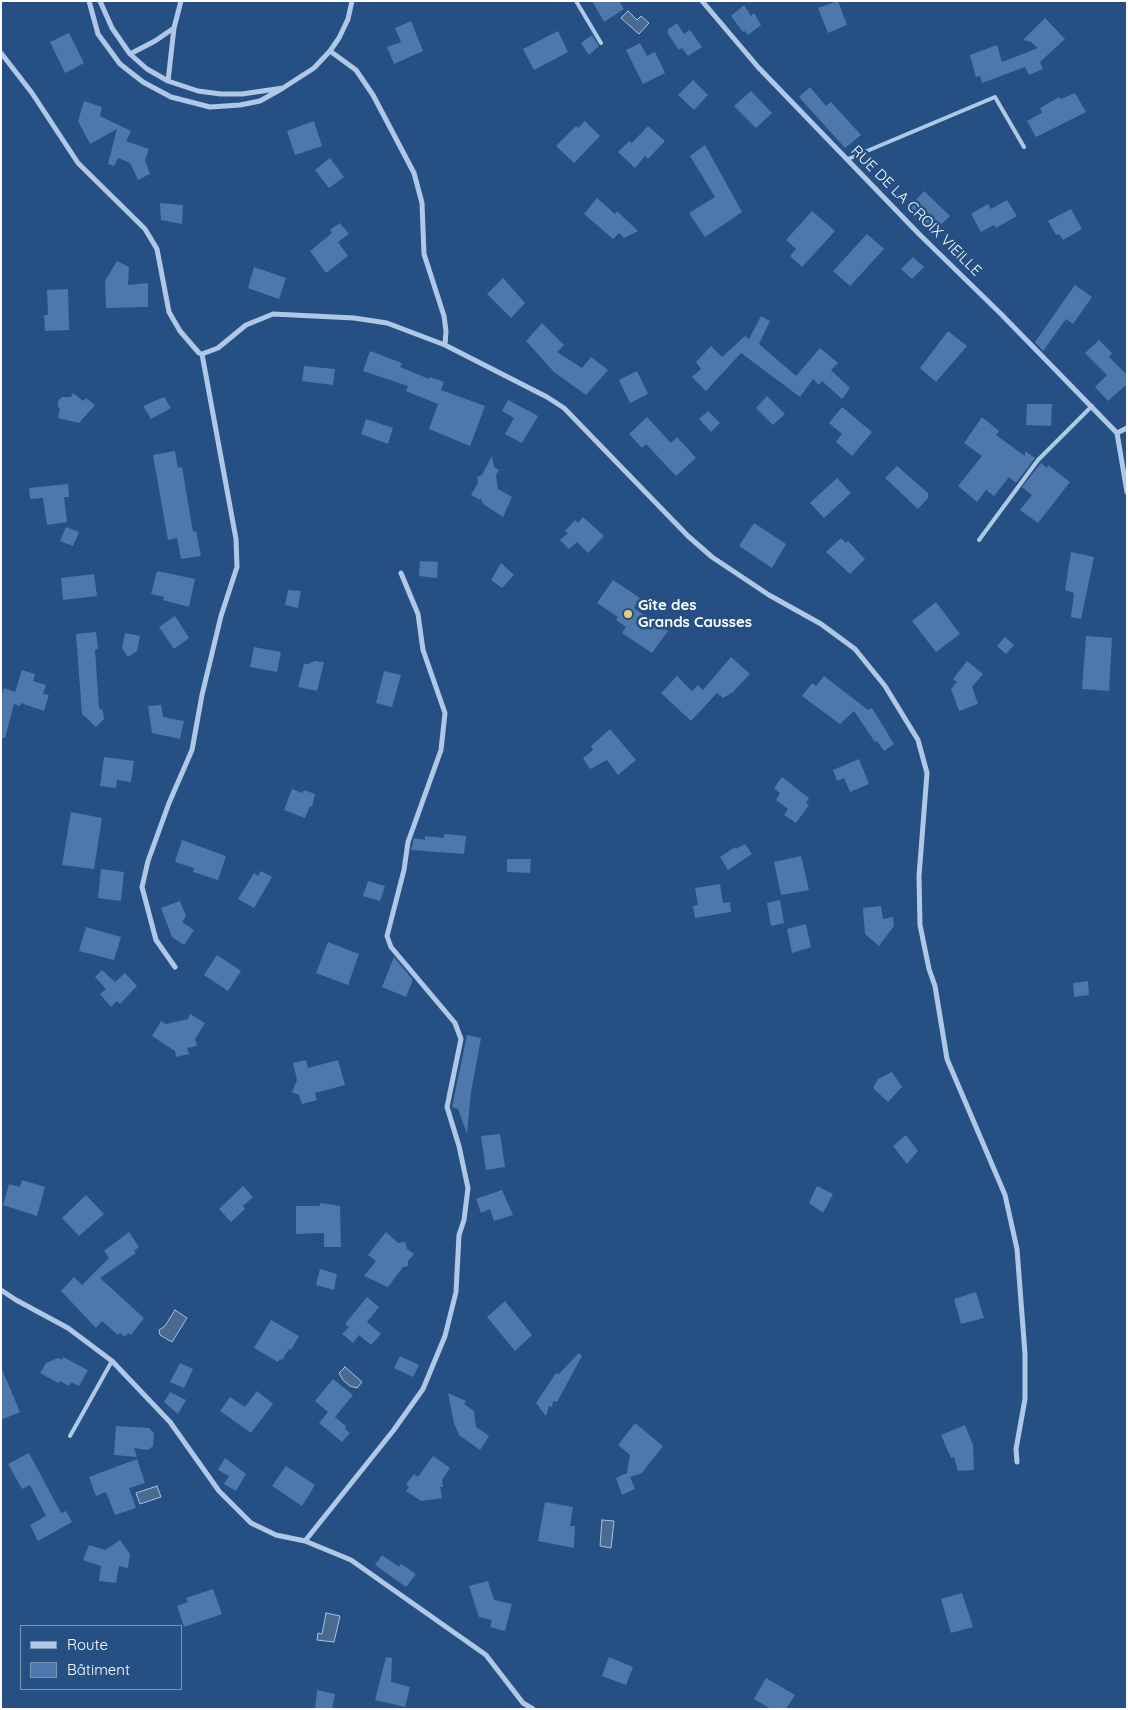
<!DOCTYPE html>
<meta charset="utf-8">
<style>
body{margin:0}
#map{position:relative;width:1128px;height:1710px;overflow:hidden;background:#264f83;font-family:Quicksand,sans-serif}
canvas{display:block}
.frame{position:absolute;inset:0;border:2px solid #fff;pointer-events:none}
.legend{position:absolute;left:20px;top:1625px;width:162px;height:65px;box-sizing:border-box;background:#264f83;border:1px solid #7d95b5;margin:0;padding:6px 9px;list-style:none;font-size:15px;color:#fff}
.legend li{display:flex;align-items:center;gap:10px;height:25px}
.legend b{width:25px;border:1px solid #7d95b5}
</style>
<div id="map">
<canvas width="1128" height="1710"></canvas>
<div class="frame"></div>
<ul class="legend">
<li><b style="height:6px;background:#afc8e7"></b>Route</li>
<li><b style="height:14px;background:#4e78ab"></b>Bâtiment</li>
</ul>
</div>
<script>
const c = document.querySelector('canvas').getContext('2d');
c.lineJoin = 'round';
function paint(path, color) {
  c.fillStyle = color;
  c.fill(path, 'evenodd');
}
function poly(rows) {
  const path = new Path2D();
  for (const r of rows) {
    path.moveTo(r[0], r[1]);
    for (let i = 2; i < r.length; i += 2) path.lineTo(r[i], r[i + 1]);
  }
  return path;
}
function stroke(path, color, width, dash) {
  c.strokeStyle = color;
  c.lineWidth = width;
  c.lineCap = dash ? 'butt' : 'round';
  c.setLineDash(dash || []);
  c.stroke(path);
}
function label(font, color, halo, rows, align = 'center') {
  c.font = font + ' Quicksand,sans-serif';
  c.lineWidth = 5;
  c.setLineDash([]);
  c.textBaseline = 'middle';
  c.strokeStyle = halo;
  c.fillStyle = color;
  for (const [text, x, y, turn = 0] of rows) {
    c.save();
    c.translate(x, y);
    c.rotate((+turn || 0) * Math.PI / 180);
    c.textAlign = isNaN(turn) ? turn : align;
    if (halo) c.strokeText(text, 0, 0);
    c.fillText(text, 0, 0);
    c.restore();
  }
}
const water = poly([
 [628,11,637,20,641,16,649,23,639,34,621,18,628,11],
 [175,1310,187,1318,172,1342,160,1335,159,1330,165,1326,175,1310],
 [345,1367,362,1382,357,1388,350,1386,343,1380,339,1373,345,1367],
 [157,1486,161,1497,140,1504,136,1493,157,1486],
 [602,1520,614,1521,611,1548,600,1546,602,1520],
 [326,1613,340,1616,334,1642,317,1640,318,1633,322,1634,326,1613]
]);
paint(water, '#4c6a90');
stroke(water, '#a3c3e8', 1);
paint(poly([
 [592,1,619,1,624,9,604,22],
 [838,1,847,25,828,33,818,8],
 [744,5,751,16,754,13,761,25,748,35,745,31,743,32,731,16],
 [1045,18,1065,39,1040,62,1043,69,1029,75,1025,67,982,83,980,76,976,77,970,55,997,45,1002,62,1038,48,1031,42,1023,40],
 [411,21,423,51,394,64,387,47,401,42,395,28],
 [677,23,684,34,690,30,702,47,688,56,682,48,679,50,668,34,668,29],
 [558,31,568,52,534,70,523,49],
 [69,33,84,63,65,73,50,42],
 [592,35,599,46,589,55,581,43],
 [640,43,647,56,655,52,665,73,643,84,626,50],
 [693,80,708,95,694,110,678,95],
 [810,87,826,106,831,102,861,135,845,148,799,97],
 [751,91,772,113,756,128,734,106],
 [1075,93,1086,112,1036,137,1027,121,1042,113,1040,108,1059,97,1061,99],
 [84,101,102,107,100,116,131,131,126,141,149,149,145,160,150,174,138,180,130,163,118,158,114,166,108,164,117,129,90,144,78,121],
 [314,121,322,146,295,155,287,131],
 [585,121,600,136,574,163,556,146,576,126,578,128],
 [648,126,665,141,648,159,645,156,635,168,618,152,629,141,632,143],
 [705,145,742,212,705,237,689,213,715,197,690,156],
 [330,158,344,177,329,188,315,170],
 [924,191,950,216,934,231,909,208],
 [597,198,615,214,617,211,638,231,624,238,619,233,613,239,584,214],
 [1007,200,1017,216,996,228,994,225,981,232,971,214,988,204,991,209],
 [160,203,183,205,182,224,161,220],
 [1071,209,1082,229,1063,240,1059,234,1056,235,1048,221],
 [812,211,835,231,802,267,790,256,796,249,786,240],
 [340,223,349,234,338,242,348,256,326,273,310,251,332,233,330,230],
 [867,234,884,249,850,286,833,271],
 [913,257,924,267,912,279,901,269],
 [117,261,129,267,128,285,148,283,148,307,106,308,105,281],
 [254,267,286,278,279,299,248,288],
 [503,278,525,303,511,318,487,294],
 [1075,285,1092,297,1073,324,1066,319,1043,351,1035,342],
 [68,289,69,330,45,331,44,315,48,315,47,290],
 [761,316,770,321,759,344,796,376,820,348,838,363,831,370,850,388,842,399,822,381,819,385,813,379,800,397,741,353,706,391,692,377,701,369,696,362,711,346,722,357,745,336,749,339],
 [542,323,564,345,557,352,582,368,591,357,608,370,586,395,554,372,526,341],
 [948,331,967,346,936,382,920,368],
 [1099,340,1112,353,1109,357,1127,375,1127,384,1108,401,1095,387,1107,375,1085,353],
 [370,351,402,363,400,367,429,379,430,377,444,382,441,390,485,406,470,446,429,429,438,404,406,391,408,386,363,371],
 [304,366,335,369,333,385,302,381],
 [637,371,648,394,630,403,619,380],
 [73,393,83,401,86,398,95,405,79,423,58,418,60,408,58,407,58,401,62,397,71,397],
 [767,396,785,414,773,425,756,408],
 [164,397,171,408,151,419,143,406],
 [508,400,538,416,522,443,505,434,514,418,502,411],
 [1027,404,1052,404,1051,426,1026,425],
 [842,407,872,432,852,456,836,442,842,434,829,423],
 [708,411,720,423,711,432,699,419],
 [647,417,671,443,677,437,696,458,676,476,646,444,642,448,629,434],
 [982,417,999,431,996,435,1025,456,1025,451,1035,458,1016,483,1009,477,994,496,986,490,977,502,958,486,982,456,964,443],
 [366,419,393,428,388,444,361,434],
 [175,451,178,468,182,467,193,532,196,531,201,556,181,559,177,538,168,540,153,455],
 [492,456,494,467,499,470,496,475,498,489,512,497,503,517,483,504,481,498,480,500,471,495,478,483,477,477,482,475],
 [1041,463,1047,468,1048,465,1070,482,1038,523,1020,510,1032,495,1022,487],
 [897,466,928,493,928,498,918,509,885,478],
 [837,478,851,493,824,518,810,503],
 [68,484,69,497,64,497,67,522,47,525,43,498,30,499,29,488],
 [583,517,604,536,588,553,577,542,569,549,560,540,568,533,565,531,575,520,578,523],
 [754,523,786,544,772,568,739,546],
 [66,527,79,532,73,546,60,541],
 [841,538,846,543,848,541,865,559,850,574,826,552],
 [1071,552,1094,557,1081,619,1071,617,1074,593,1065,590],
 [420,561,438,562,437,578,419,576],
 [501,563,514,575,502,588,491,580],
 [157,571,195,579,189,607,163,600,164,597,151,594],
 [94,574,97,596,63,600,61,578],
 [613,580,640,598,634,608,668,631,652,653,622,633,626,627,616,620,618,617,597,603],
 [288,590,301,591,298,608,285,605],
 [936,602,960,634,936,652,912,621],
 [175,616,189,638,174,649,159,627],
 [96,632,98,649,95,650,99,708,103,711,104,719,96,727,82,714,76,634],
 [125,633,140,636,137,651,128,657,122,648],
 [1086,636,1112,638,1109,691,1082,689],
 [1005,637,1014,645,1006,654,997,646],
 [254,647,281,652,277,672,250,667],
 [731,657,750,674,733,692,723,698,717,693,691,721,661,693,677,676,692,691,698,685,703,690],
 [315,661,324,662,317,691,298,687,304,664,308,664],
 [967,661,983,674,972,687,978,704,959,711,951,689,957,682,953,679],
 [22,670,35,674,33,681,46,685,43,694,49,695,44,711,21,703,20,706,14,704,5,738,1,738,1,696,4,688,15,692],
 [384,671,401,675,392,707,376,703],
 [824,676,868,710,872,708,894,744,884,751,877,741,875,742,854,711,840,724,802,696,812,683,816,686],
 [161,705,163,717,184,721,180,739,152,733,148,706],
 [610,729,636,760,618,775,607,760,590,769,583,758,593,750,591,746],
 [104,757,134,761,131,782,117,780,116,788,100,786],
 [859,759,869,784,850,792,844,778,837,781,833,770],
 [782,777,809,798,806,803,809,805,796,823,784,815,788,809,776,800,780,793,774,788],
 [292,789,302,793,304,790,315,794,312,807,310,806,305,818,284,810],
 [71,812,102,818,94,869,62,865],
 [444,834,466,836,464,854,411,850,414,838,425,840,425,836,444,838],
 [182,840,226,856,218,880,193,872,194,868,175,862],
 [745,844,752,854,728,870,720,857,735,847,736,849],
 [801,856,809,890,781,895,774,862],
 [507,859,531,859,530,873,507,872],
 [101,869,124,872,121,901,98,898],
 [261,871,272,877,254,908,238,899,254,873,258,876],
 [368,881,385,886,380,901,363,896],
 [720,884,723,903,730,902,731,912,695,918,693,906,698,905,695,888],
 [780,900,784,923,771,926,767,903],
 [180,901,186,916,182,922,194,930,184,945,172,937,161,908],
 [881,906,883,919,893,917,894,926,879,946,865,934,863,908],
 [806,924,811,947,792,953,787,929],
 [86,927,121,937,114,960,79,951],
 [328,942,359,954,348,985,316,973],
 [217,955,241,971,228,991,204,975],
 [394,957,413,980,406,997,382,987],
 [102,970,115,982,125,973,137,986,120,1004,117,1001,111,1007,100,994,106,989,95,977],
 [1088,981,1089,995,1074,997,1073,983],
 [190,1014,205,1023,195,1039,197,1046,187,1048,189,1054,176,1057,175,1051,152,1036,161,1021,166,1024,188,1019],
 [467,1035,481,1038,471,1092,467,1134,458,1109,452,1107],
 [306,1060,308,1068,338,1060,345,1085,315,1093,317,1100,302,1104,299,1095,292,1092,297,1080,293,1063],
 [892,1072,902,1087,888,1102,873,1088,878,1079],
 [500,1134,505,1167,486,1170,481,1136],
 [906,1135,918,1151,907,1164,893,1146],
 [22,1180,45,1187,37,1216,3,1205,9,1184,20,1187],
 [243,1186,253,1197,243,1206,245,1209,231,1222,219,1209],
 [817,1186,833,1194,823,1213,809,1203],
 [502,1190,513,1215,494,1221,490,1209,481,1213,476,1199],
 [86,1195,104,1214,79,1236,62,1218],
 [321,1203,340,1206,341,1247,324,1247,324,1233,296,1234,296,1206,319,1206],
 [129,1232,139,1247,134,1251,136,1253,100,1278,144,1318,131,1335,128,1333,125,1337,120,1333,118,1335,102,1321,96,1328,61,1291,74,1277,82,1285,109,1258,104,1251],
 [386,1232,398,1243,405,1242,407,1249,414,1254,408,1261,408,1266,403,1267,388,1287,364,1276,376,1261,368,1255],
 [320,1269,337,1274,334,1290,316,1285],
 [976,1292,984,1318,961,1324,954,1299],
 [367,1297,379,1307,367,1322,381,1334,371,1345,359,1335,353,1343,342,1334,349,1327,345,1324],
 [505,1301,532,1335,515,1351,487,1317],
 [271,1320,299,1336,291,1350,289,1349,282,1360,280,1359,278,1362,254,1348],
 [579,1353,582,1356,557,1402,553,1401,552,1407,549,1406,546,1416,536,1403,556,1373,559,1374],
 [400,1356,419,1365,413,1377,394,1368],
 [63,1357,88,1370,79,1386,71,1382,69,1386,60,1381,58,1383,40,1373,46,1363,58,1358,62,1360],
 [180,1363,193,1369,184,1388,170,1382],
 [1,1367,20,1412,1,1420],
 [333,1379,353,1395,335,1417,346,1426,345,1429,350,1433,342,1442,319,1423,328,1412,315,1401],
 [257,1391,273,1404,251,1433,220,1411,230,1397,245,1407],
 [170,1392,186,1400,178,1414,164,1402],
 [448,1393,466,1401,464,1404,474,1411,476,1427,489,1436,480,1450,459,1435,454,1423],
 [635,1423,663,1446,642,1473,630,1477,635,1489,622,1495,616,1478,627,1473,630,1455,618,1445],
 [965,1425,973,1445,974,1470,958,1471,954,1457,951,1458,941,1435],
 [116,1426,149,1428,154,1433,153,1446,148,1450,134,1448,137,1457,114,1455],
 [29,1453,61,1513,66,1511,72,1522,38,1541,30,1525,46,1516,30,1485,22,1489,8,1464],
 [433,1456,450,1468,442,1480,443,1487,440,1487,442,1498,421,1501,406,1491,409,1487,406,1484,414,1474,418,1477],
 [225,1458,246,1474,236,1491,224,1484,229,1476,218,1470],
 [137,1459,145,1483,129,1488,136,1508,115,1515,106,1492,96,1496,89,1477],
 [286,1466,315,1485,302,1506,272,1486],
 [545,1502,573,1507,570,1526,575,1526,574,1548,538,1541],
 [120,1540,130,1554,128,1568,119,1566,116,1583,99,1581,101,1566,83,1560,89,1545,105,1550],
 [382,1555,399,1567,401,1564,416,1574,406,1587,375,1565],
 [488,1581,494,1600,512,1604,505,1631,490,1627,492,1620,479,1617,469,1586],
 [213,1589,222,1614,184,1627,177,1606,188,1602,186,1598],
 [962,1593,973,1627,951,1633,941,1599],
 [386,1657,392,1658,391,1682,410,1687,405,1707,375,1700],
 [609,1657,633,1667,626,1685,602,1676],
 [766,1678,795,1695,786,1709,771,1709,754,1699],
 [317,1690,335,1694,332,1709,315,1709]
]), '#4e78ab');
stroke(poly([
 [576,1,601,43],
 [848,159,995,97,1024,147],
 [979,540,1038,460,1092,406],
 [70,1436,112,1361]
]), '#afc8e7', 4);
stroke(poly([
 [89,1,98,34,120,64,143,82,171,97,210,107,240,105,260,101,283,88,242,94,221,94,198,91,168,81,147,69,130,54,112,28,100,1],
 [702,1,758,67,919,234,1001,314,1117,433],
 [330,51,356,70,373,95,414,173,422,203,424,254,444,316,446,331,445,345],
 [1,53,32,93,78,163,145,229,157,249,169,312,180,331,199,353,202,354,218,348,246,325,273,314,354,318,387,323,445,345,547,397,564,408,688,536,712,557,769,595,821,624,855,649,885,686,918,740,927,773,919,876,920,925,929,969,935,986,947,1059,1005,1195,1017,1249,1025,1354,1025,1399,1016,1449,1017,1462],
 [130,54,155,41,174,28],
 [168,81,174,28,181,1],
 [283,88,314,68,330,51,339,38,348,19,352,1],
 [1117,433,1127,492],
 [1117,433,1127,428],
 [175,967,156,940,142,887,148,861,169,803,192,750,202,695,221,616,237,567,236,539,202,354],
 [1,1290,16,1300,68,1328,112,1361,170,1422,219,1491,251,1523,276,1535,305,1541,351,1560,486,1655,523,1703,533,1709],
 [305,1541,393,1431,423,1389,445,1336,456,1292,459,1235,464,1220,468,1188,459,1146,447,1107,461,1039,455,1023,391,947,387,936,404,870,408,842,441,750,445,713,423,650,418,614,401,573]
]), '#afc8e7', 5);
for (const [x, y, r, color] of [
 [628,614,5,"#f0cc74"]
]) {
  const dot = new Path2D();
  dot.arc(x, y, r, 0, 2 * Math.PI);
  c.fillStyle = color;
  c.fill(dot);
  stroke(dot, '#264f83', 2);
}
label('15px', '#fff', '#264f83', [
 ["RUE DE LA CROIX VIEILLE",916,211,45]
]);
label('bold 15px', '#fff', '#264f83', [
 ["Gîte des",638,605],
 ["Grands Causses",638,622]
], 'left');
</script>
